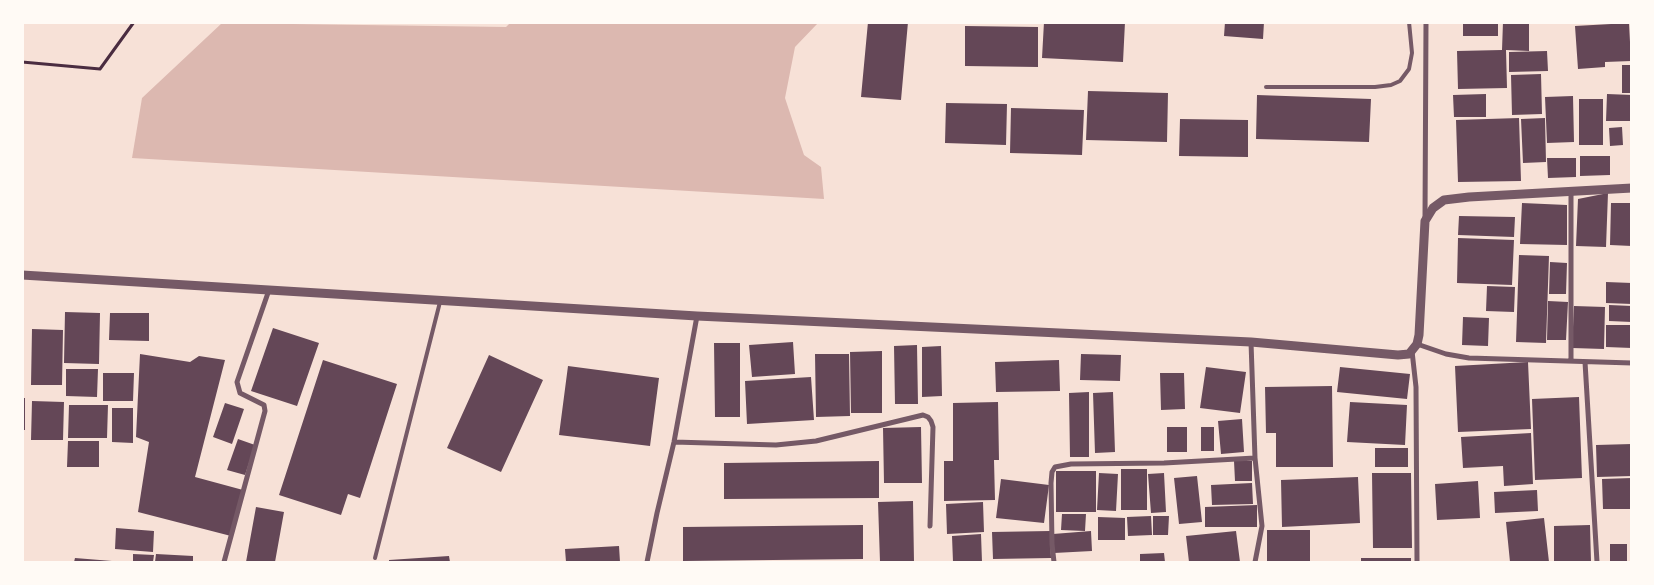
<!DOCTYPE html>
<style>
body{margin:0}
#map{position:relative;width:1654px;height:585px;overflow:hidden;background:#f7e1d7;font-family:"Archivo Narrow",sans-serif}
canvas{display:block}
.frame{position:absolute;inset:0;border:24px solid #fffaf5;pointer-events:none}
</style>
<div id="map">
<canvas width="1654" height="585"></canvas>
<div class="frame"></div>
</div>
<script>
const c = document.querySelector('canvas').getContext('2d');
c.lineJoin = 'round';
function paint(path, color) {
  c.fillStyle = color;
  c.fill(path, 'evenodd');
}
function poly(rows) {
  const path = new Path2D();
  for (const r of rows) {
    path.moveTo(r[0], r[1]);
    for (let i = 2; i < r.length; i += 2) path.lineTo(r[i], r[i + 1]);
  }
  return path;
}
function stroke(path, color, width, dash) {
  c.strokeStyle = color;
  c.lineWidth = width;
  c.lineCap = dash ? 'butt' : 'round';
  c.setLineDash(dash || []);
  c.stroke(path);
}
paint(poly([
 [511,22,818,23,795,47,785,98,804,155,821,167,824,199,132,158,142,98,222,23,506,27]
]), '#dcb8b0');
paint(poly([
 [868,22,908,22,901,100,861,97],
 [1044,22,1125,22,1123,62,1042,58],
 [1225,22,1264,22,1263,39,1224,36],
 [1463,22,1498,22,1498,36,1463,36],
 [1503,22,1529,22,1529,51,1506,50,1507,88,1458,89,1457,51,1502,50],
 [1629,23,1631,61,1605,62,1605,67,1578,69,1575,26],
 [965,26,1038,27,1038,67,965,66],
 [1547,51,1548,71,1509,72,1509,52],
 [1622,65,1632,65,1632,93,1622,93],
 [1541,74,1542,114,1512,115,1511,75],
 [1088,91,1168,93,1167,142,1086,140],
 [1486,94,1486,117,1454,117,1453,95],
 [1607,94,1632,95,1632,121,1606,121],
 [1257,95,1371,99,1369,142,1256,139],
 [1573,96,1574,142,1547,143,1545,97],
 [1579,99,1603,99,1603,145,1579,145],
 [946,103,1007,104,1006,145,945,143],
 [1011,108,1084,110,1082,155,1010,153],
 [1519,118,1521,181,1458,182,1456,120],
 [1545,118,1546,162,1523,163,1521,119],
 [1180,119,1248,120,1248,157,1179,156],
 [1622,127,1623,145,1610,146,1609,128],
 [1580,156,1610,156,1610,175,1580,176],
 [1547,158,1576,158,1576,177,1548,178],
 [1608,193,1606,247,1576,246,1578,199],
 [1522,203,1567,205,1567,245,1520,244],
 [1611,203,1632,203,1632,246,1610,245],
 [1459,216,1515,217,1514,237,1458,235],
 [1458,238,1514,240,1512,285,1457,283],
 [1519,255,1549,256,1546,343,1516,342],
 [1550,262,1567,263,1566,294,1549,294],
 [1606,282,1632,283,1632,304,1606,303],
 [1487,286,1515,287,1514,312,1486,311],
 [1548,301,1568,302,1566,340,1547,340],
 [1609,305,1632,306,1632,322,1609,321],
 [1574,306,1605,307,1604,349,1572,348],
 [65,312,100,313,99,364,64,363],
 [110,313,149,313,149,341,109,340],
 [1463,317,1489,318,1488,346,1462,345],
 [1606,325,1632,325,1632,348,1606,347],
 [273,328,319,343,297,406,251,391],
 [32,329,63,330,62,385,31,385],
 [793,342,795,374,752,377,749,345],
 [714,343,740,343,740,417,715,417],
 [917,345,918,404,895,404,894,346],
 [941,346,942,396,922,397,922,347],
 [882,351,882,413,851,413,850,352],
 [140,354,190,362,199,356,225,360,195,477,243,490,231,536,138,512,149,442,136,437],
 [815,354,849,354,850,416,816,417],
 [1081,354,1121,355,1120,381,1080,380],
 [489,355,543,380,501,472,447,448],
 [323,360,397,384,360,498,348,494,341,515,279,495],
 [1059,360,1060,391,996,392,995,362],
 [1528,362,1531,429,1458,432,1455,366],
 [568,366,659,378,650,446,559,435],
 [1206,367,1246,372,1240,413,1200,408],
 [1340,367,1410,374,1407,399,1337,392],
 [66,369,98,369,97,397,66,396],
 [103,373,134,373,133,401,103,401],
 [1160,373,1184,373,1185,409,1161,410],
 [811,377,814,420,747,424,745,381],
 [1332,386,1333,467,1276,467,1276,433,1266,433,1265,387],
 [1089,392,1089,457,1070,457,1069,393],
 [1113,392,1115,452,1095,453,1093,393],
 [1579,397,1582,478,1535,480,1532,399],
 [22,398,25,398,25,430,22,430],
 [32,401,64,402,63,440,31,440],
 [998,402,999,460,994,460,995,500,944,501,944,461,953,461,953,403],
 [1350,402,1407,405,1405,445,1347,442],
 [225,403,244,409,232,444,213,437],
 [69,405,108,405,107,438,68,438],
 [112,408,133,408,133,443,112,442],
 [1242,419,1244,452,1221,454,1218,421],
 [921,427,922,483,884,483,883,428],
 [1167,427,1187,427,1187,452,1167,452],
 [1201,427,1214,427,1214,451,1201,451],
 [1531,433,1533,484,1504,486,1503,466,1463,468,1461,437],
 [238,439,255,445,245,475,227,470],
 [68,441,99,441,99,467,67,467],
 [1632,444,1632,476,1597,477,1596,445],
 [1375,448,1408,448,1408,467,1375,467],
 [879,461,879,498,724,499,724,463],
 [1234,461,1252,461,1252,481,1235,481],
 [1121,469,1147,469,1147,510,1121,510],
 [1056,471,1096,471,1096,512,1056,512],
 [1099,473,1118,474,1116,511,1097,510],
 [1164,473,1166,512,1151,513,1148,474],
 [1372,473,1411,473,1412,548,1373,548],
 [1197,476,1202,522,1179,524,1174,478],
 [1358,477,1360,523,1282,527,1281,480],
 [1632,478,1632,509,1603,509,1602,479],
 [1001,479,1049,485,1044,523,996,518],
 [1478,481,1480,518,1437,520,1435,484],
 [1252,483,1253,504,1212,505,1211,485],
 [1537,490,1538,511,1495,513,1494,492],
 [913,501,914,562,880,562,878,502],
 [983,502,984,532,947,534,946,504],
 [1257,505,1257,527,1205,527,1205,507],
 [256,507,284,512,275,562,246,562],
 [1062,514,1086,514,1085,531,1061,530],
 [1151,516,1152,535,1128,536,1127,517],
 [1153,516,1169,516,1168,535,1153,535],
 [1098,517,1125,518,1125,540,1098,540],
 [1544,518,1549,562,1510,562,1506,522],
 [863,525,863,559,683,561,683,527],
 [1590,525,1591,562,1554,562,1554,526],
 [116,528,154,531,153,552,115,549],
 [1267,530,1310,530,1310,562,1267,562],
 [1050,531,1051,558,993,559,992,532],
 [1091,531,1092,551,1054,553,1053,534],
 [1236,531,1240,562,1189,562,1186,536],
 [981,534,982,562,953,562,952,536],
 [1610,544,1627,544,1627,562,1610,562],
 [619,546,620,562,566,562,565,549],
 [1164,553,1165,562,1140,562,1140,554],
 [133,554,154,555,153,562,133,562],
 [156,554,193,556,193,562,155,562],
 [449,556,450,562,389,562,389,560],
 [75,558,112,561,112,562,74,562],
 [1361,558,1411,558,1411,562,1361,562]
]), '#644757');
stroke(poly([
 [22,62,100,69,134,22]
]), '#4a2c40', 3);
stroke(poly([
 [1266,87,1375,87,1391,85,1400,81,1409,69,1412,53,1409,22],
 [375,558,440,302]
]), '#755966', 4);
stroke(poly([
 [1425,218,1426,22],
 [1251,342,1255,458,1262,526,1255,562],
 [1417,344,1446,354,1469,358,1632,363],
 [1412,351,1416,387,1417,562],
 [1571,361,1571,191],
 [1585,362,1597,562],
 [674,442,776,445,816,441,923,415,928,417,931,421,933,427,930,526],
 [224,562,265,411,264,405,240,393,237,382,269,290],
 [647,562,657,513,674,442,697,316],
 [1054,562,1052,544,1051,483,1052,472,1055,467,1071,464,1164,463,1255,458]
]), '#755966', 5);
stroke(poly([
 [22,275,697,316,1251,342,1398,355,1409,354,1417,344,1419,335,1425,221,1433,208,1444,200,1469,197,1632,188]
]), '#755966', 9);
</script>
